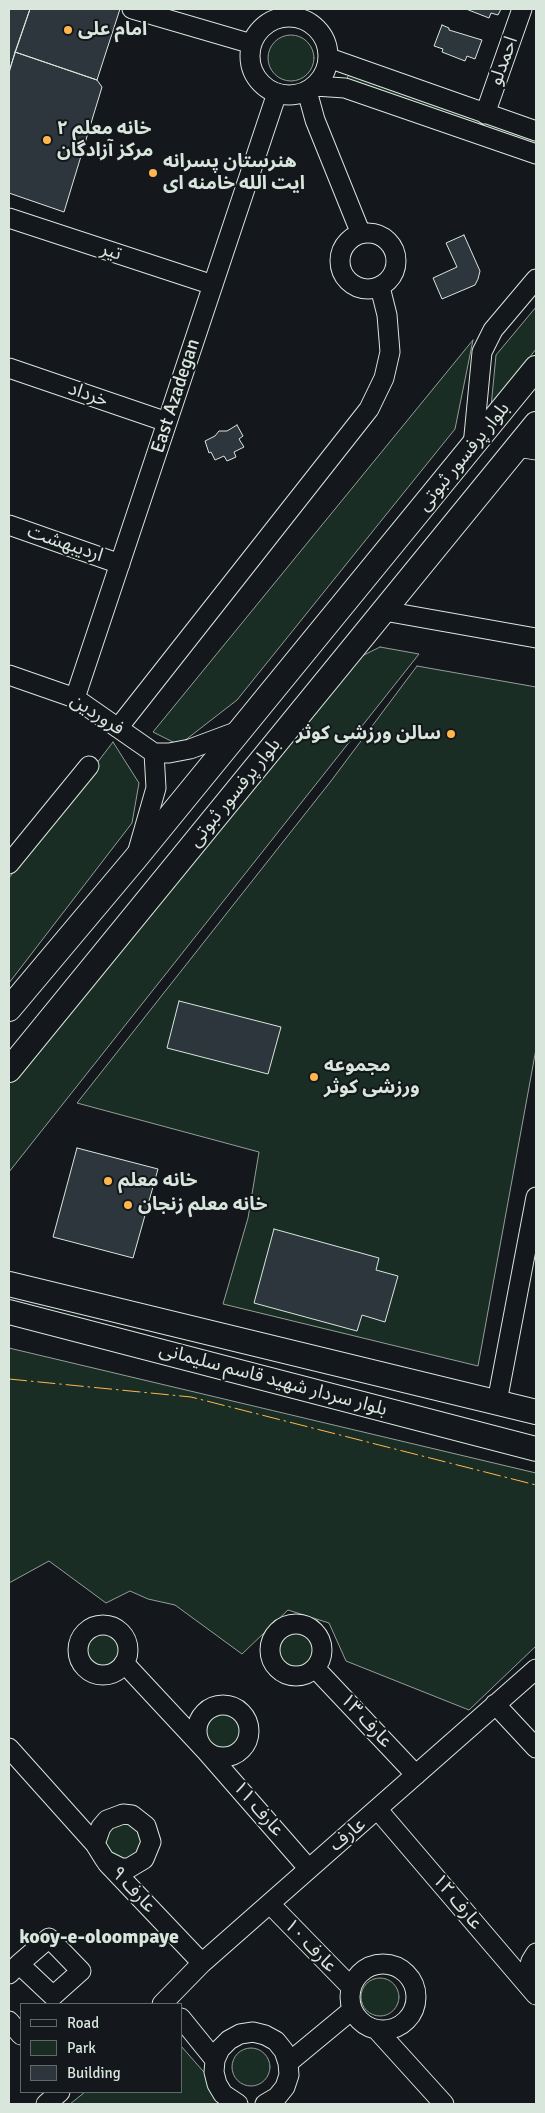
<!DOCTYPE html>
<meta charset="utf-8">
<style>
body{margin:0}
#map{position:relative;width:545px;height:2113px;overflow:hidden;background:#14181c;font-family:Signika,sans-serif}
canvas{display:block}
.frame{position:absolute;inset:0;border:10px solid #d8e6dc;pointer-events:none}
.legend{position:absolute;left:20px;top:2003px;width:162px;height:90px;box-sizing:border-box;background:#14181c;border:1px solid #626a69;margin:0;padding:6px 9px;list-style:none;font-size:15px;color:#d8e6dc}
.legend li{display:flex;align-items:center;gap:10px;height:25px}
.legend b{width:25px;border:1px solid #626a69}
</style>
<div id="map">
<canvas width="545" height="2113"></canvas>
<div class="frame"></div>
<ul class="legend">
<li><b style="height:6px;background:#14181c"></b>Road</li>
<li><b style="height:14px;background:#1a2d24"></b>Park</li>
<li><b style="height:14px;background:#2c363c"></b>Building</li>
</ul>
</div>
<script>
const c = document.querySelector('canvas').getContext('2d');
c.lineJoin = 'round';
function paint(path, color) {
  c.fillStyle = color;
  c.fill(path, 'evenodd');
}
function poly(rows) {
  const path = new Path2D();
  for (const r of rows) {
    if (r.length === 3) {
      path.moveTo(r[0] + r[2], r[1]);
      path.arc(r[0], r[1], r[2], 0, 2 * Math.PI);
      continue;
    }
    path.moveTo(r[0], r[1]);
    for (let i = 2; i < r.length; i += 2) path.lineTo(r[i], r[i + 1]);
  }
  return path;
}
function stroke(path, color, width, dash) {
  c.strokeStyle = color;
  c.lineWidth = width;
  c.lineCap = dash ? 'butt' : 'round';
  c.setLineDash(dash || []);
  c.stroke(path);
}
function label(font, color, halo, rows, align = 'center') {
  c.font = font + ' Signika,"Noto Sans Arabic",sans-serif';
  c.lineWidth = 4;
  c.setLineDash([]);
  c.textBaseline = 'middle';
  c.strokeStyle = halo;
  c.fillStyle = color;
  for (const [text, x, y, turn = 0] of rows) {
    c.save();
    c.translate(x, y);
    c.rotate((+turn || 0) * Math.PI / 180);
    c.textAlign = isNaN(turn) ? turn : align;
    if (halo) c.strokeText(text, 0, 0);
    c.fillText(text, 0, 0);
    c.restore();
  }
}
const green = poly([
 [291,58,23],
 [349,74,536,139,536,147,346,81,349,74],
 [536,307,536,349,491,407,496,355,536,307],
 [473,340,455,429,237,700,179,745,153,732,473,340],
 [380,647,419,654,9,1172,9,1084,354,660,380,647],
 [417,666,536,687,536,1049,478,1366,223,1304,248,1218,259,1152,77,1103,331,781,417,666],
 [113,742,139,783,132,823,9,983,9,878,113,742],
 [9,1348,536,1473,536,1646,469,1710,346,1661,329,1623,288,1610,242,1654,175,1605,148,1599,130,1591,106,1603,49,1561,9,1583,9,1348],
 [103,1649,19],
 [295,1649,19],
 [224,1731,19],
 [124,1842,18],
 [380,1997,19],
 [181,2046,232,2104,70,2104,85,2092,181,2092,181,2046],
 [251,2067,19]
]);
paint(green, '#1a2d24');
stroke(green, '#939e99', 1);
const building = poly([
 [9,9,30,9,10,68,9,67,9,9],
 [30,9,120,9,97,80,15,52,30,9],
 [466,9,501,9,498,15,491,13,489,18,466,9],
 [442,25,449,28,449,30,482,40,475,59,467,56,465,61,442,52,443,49,434,46,442,25],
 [15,52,97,80,102,87,64,212,9,193,9,73,15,52],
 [464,235,480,271,478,279,475,285,442,299,433,278,457,267,446,243,464,235],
 [237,425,243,436,239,439,244,447,234,452,236,457,227,461,224,456,215,460,211,452,209,453,205,441,215,436,219,431,227,431,237,425],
 [179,1001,281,1027,268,1074,167,1048,179,1001],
 [77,1148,158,1169,133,1258,53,1237,77,1148],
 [274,1229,379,1258,376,1270,398,1276,385,1322,362,1315,357,1331,254,1303,274,1229]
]);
paint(building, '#2c363c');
stroke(building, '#d8e6dc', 1);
const minor = poly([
 [132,9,252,44],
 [289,56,39],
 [329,58,536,131],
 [315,86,345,88,536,154],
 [307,91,315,120,361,234],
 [485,114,522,9],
 [9,218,213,285],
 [368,261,28],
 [9,368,167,422],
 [473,446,482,352,493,330,536,279],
 [517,447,536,450],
 [9,525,120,564],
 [384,611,536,638],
 [9,675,75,698,154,753],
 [75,698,277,93],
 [118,728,369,409,384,378,390,352,387,315,380,287],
 [154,753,169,753,190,749,241,730],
 [137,854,156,788,154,753],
 [9,864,89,766],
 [497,1402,536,1197],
 [296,1650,26],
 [103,1650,25],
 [124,1663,206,1751,309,1869],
 [315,1668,416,1775],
 [495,1704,536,1748],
 [223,1731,26],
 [9,1748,95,1844],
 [378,1810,536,1995],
 [123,1814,132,1815,146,1826,151,1842,144,1859,129,1868,121,1868,105,1860,95,1844,101,1827,107,1820,123,1814],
 [107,1863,202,1963],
 [270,1904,351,1987],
 [383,1997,33],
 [9,1974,19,1964,49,1938,81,1971,53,1996,19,1964],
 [534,1991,529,1983,528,1972,531,1961,536,1953],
 [162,2004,202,1963,536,1669],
 [181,2018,215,2060],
 [9,2021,21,2035],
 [377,2030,444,2104],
 [288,2063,352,2010],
 [46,2104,60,2092],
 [238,2104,223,2094,217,2084,214,2072,215,2060,220,2049,229,2040,240,2034,253,2032,265,2035,276,2041,284,2051,288,2063,289,2075,285,2087,277,2097,265,2104]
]);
const major = poly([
 [9,1009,135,859,536,368],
 [9,1070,536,424],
 [9,1284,536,1412],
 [9,1312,536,1449]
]);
stroke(minor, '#d8e6dc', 21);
stroke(major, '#d8e6dc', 26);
stroke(minor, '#14181c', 19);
stroke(major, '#14181c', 24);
stroke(poly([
 [9,1379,191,1397,536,1485]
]), '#ffb74d', 1, [18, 4, 2.5, 4]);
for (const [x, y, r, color] of [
 [68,30,5,"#ffb74d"],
 [47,140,5,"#ffb74d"],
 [153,173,5,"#ffb74d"],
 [451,734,5,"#ffb74d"],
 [314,1077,5,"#ffb74d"],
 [108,1181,5,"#ffb74d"],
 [128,1205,5,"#ffb74d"]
]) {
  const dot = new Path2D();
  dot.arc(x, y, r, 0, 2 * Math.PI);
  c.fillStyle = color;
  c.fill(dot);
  stroke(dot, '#14181c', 2);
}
label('bold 19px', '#d8e6dc', '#14181c', [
 ["امام علی",78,30],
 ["خانه معلم ۲",57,129],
 ["مرکز آزادگان",57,151],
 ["هنرستان پسرانه",163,162],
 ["ایت الله خامنه ای",163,184],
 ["سالن ورزشی کوثر",441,734,"right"],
 ["مجموعه",324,1066],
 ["ورزشی کوثر",324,1088],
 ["خانه معلم",118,1181],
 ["خانه معلم زنجان",138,1205]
], 'left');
label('19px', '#d8e6dc', '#14181c', [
 ["احمدلو",504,61,-70],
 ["تیر",111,252,18],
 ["خرداد",88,395,19],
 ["East Azadegan",176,396,-72],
 ["بلوار پرفسور ثبوتی",464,457,-51],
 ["اردیبهشت",65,544,19],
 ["فروردین",97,715,33],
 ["بلوار پرفسور ثبوتی",235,793,-51],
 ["بلوار سردار شهید قاسم سلیمانی",273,1380,15],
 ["عارف ۱۳",366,1721,47],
 ["عارف ۱۱",258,1809,49],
 ["عارف",348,1835,-40],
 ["عارف ۹",133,1890,47],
 ["عارف ۱۲",457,1902,50],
 ["عارف ۱۰",310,1946,46]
]);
label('bold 20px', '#d8e6dc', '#14181c', [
 ["kooy-e-oloompaye",99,1938]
]);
</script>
